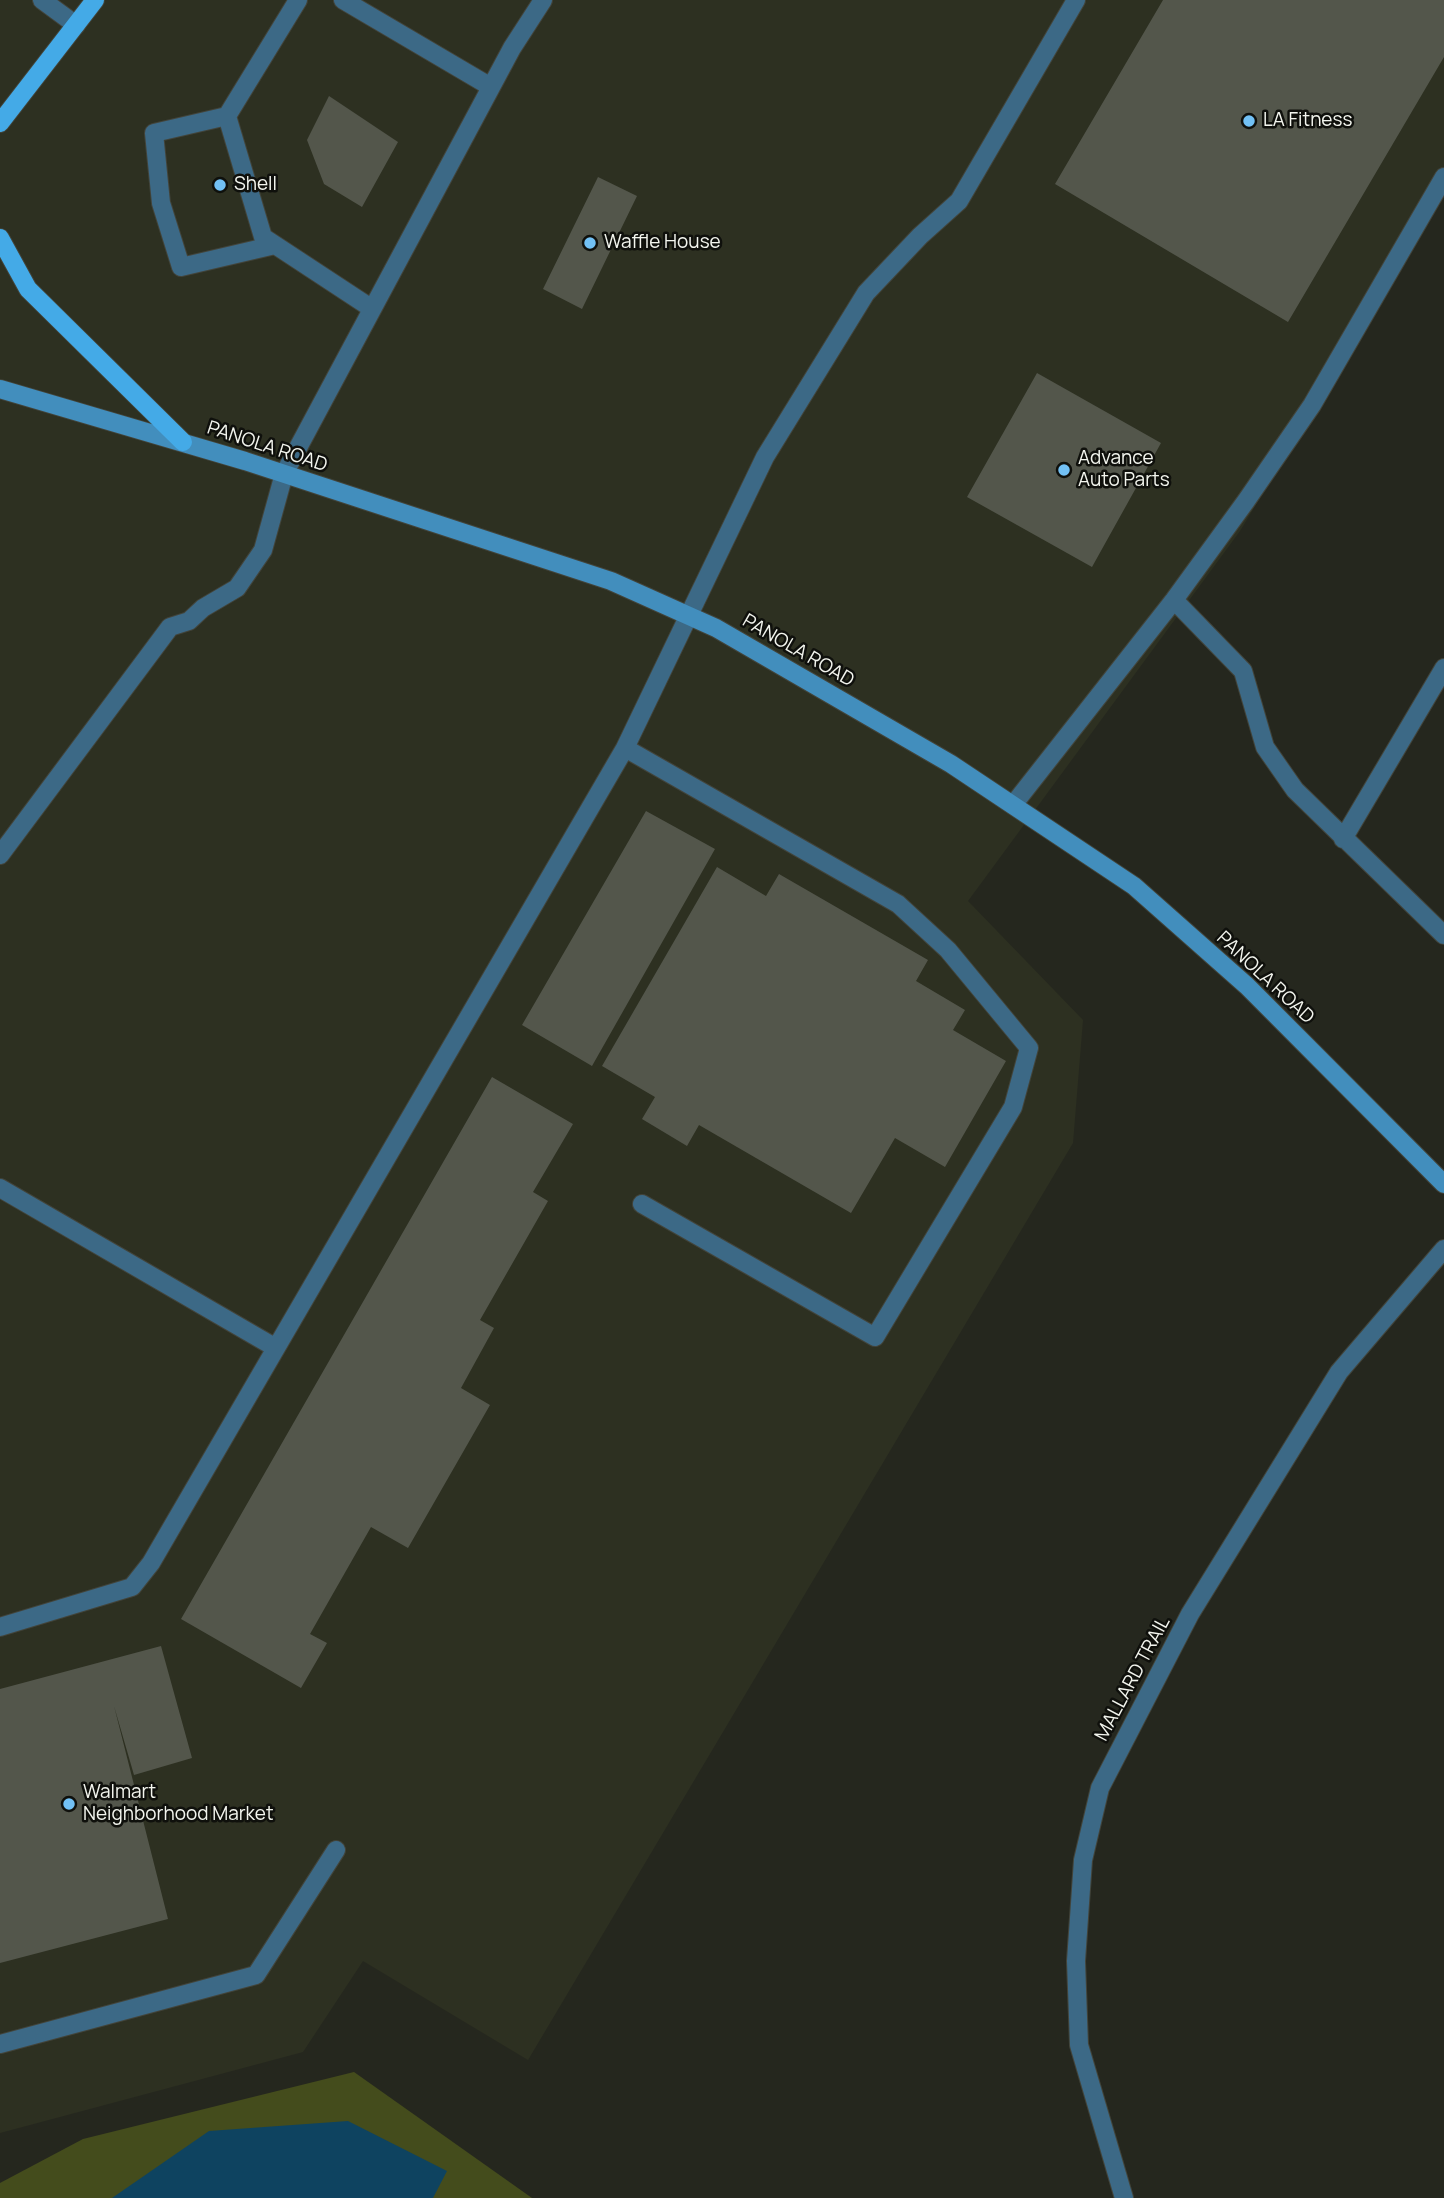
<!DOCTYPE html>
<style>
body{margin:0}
canvas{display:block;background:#25271e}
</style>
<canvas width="1444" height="2198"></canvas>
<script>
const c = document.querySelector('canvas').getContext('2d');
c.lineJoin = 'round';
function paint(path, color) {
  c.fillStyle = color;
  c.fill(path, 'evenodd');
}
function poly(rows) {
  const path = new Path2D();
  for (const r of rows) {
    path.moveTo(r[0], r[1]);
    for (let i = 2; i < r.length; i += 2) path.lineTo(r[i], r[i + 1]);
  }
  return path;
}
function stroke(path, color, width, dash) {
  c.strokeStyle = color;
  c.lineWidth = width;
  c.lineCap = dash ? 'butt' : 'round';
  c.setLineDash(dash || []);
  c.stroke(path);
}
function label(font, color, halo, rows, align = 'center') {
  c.font = font + ' Manrope,sans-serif';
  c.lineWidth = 5;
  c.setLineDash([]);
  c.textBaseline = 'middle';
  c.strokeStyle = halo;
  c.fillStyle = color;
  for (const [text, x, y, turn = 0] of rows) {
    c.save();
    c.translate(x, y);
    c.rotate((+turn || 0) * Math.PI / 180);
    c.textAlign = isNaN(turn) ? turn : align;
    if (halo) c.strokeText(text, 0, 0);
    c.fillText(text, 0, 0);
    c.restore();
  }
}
paint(poly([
 [0,0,1444,0,1444,194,1240,531,968,901,1083,1020,1073,1143,528,2060,363,1961,303,2052,0,2133]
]), '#2d3021');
paint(poly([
 [354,2072,532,2198,0,2198,0,2183,83,2139]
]), '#444c1c');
paint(poly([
 [348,2121,447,2171,433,2198,112,2198,209,2131]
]), '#0e4360');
paint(poly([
 [1163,0,1444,0,1444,57,1288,322,1055,184],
 [329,96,398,142,362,207,324,184,307,140],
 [598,177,637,196,582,309,543,289],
 [1037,373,1161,443,1092,567,967,497],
 [646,811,715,849,592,1066,522,1025],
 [717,867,766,896,779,874,928,960,916,981,965,1010,953,1030,1006,1061,945,1167,895,1138,851,1213,699,1125,687,1146,642,1119,655,1097,602,1066],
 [492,1077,573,1124,533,1192,548,1201,480,1320,494,1328,461,1388,490,1405,408,1548,371,1527,310,1634,327,1643,301,1688,181,1619],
 [161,1646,192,1758,134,1775,114,1706,168,1919,0,1963,0,1689]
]), '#53564b');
const lane = poly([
 [42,0,76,25],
 [343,0,491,87],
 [227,116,263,237,371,308],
 [275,245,181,267,161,203,154,133,227,116,298,0],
 [1174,600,1243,671,1265,747,1295,790,1444,935],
 [625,748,898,904,948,950,1029,1048,1013,1107,875,1337,642,1204],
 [1013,805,1174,600,1246,501,1312,405,1444,177],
 [1343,839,1444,668],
 [0,855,170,627,189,621,203,608,237,588,263,550,284,474,512,48,543,0],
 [0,1188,276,1348],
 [0,1627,132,1587,151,1563,625,748,765,457,866,293,920,236,959,201,1076,0],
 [0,2044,256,1975,336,1850]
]);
const street = poly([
 [1124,2198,1079,2045,1076,1961,1083,1860,1100,1788,1190,1614,1339,1372,1444,1249]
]);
const secondary = poly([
 [0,389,245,461,611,581,716,628,951,764,1134,886,1247,986,1444,1184]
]);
const primary = poly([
 [0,123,95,0],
 [0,238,28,289,183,442]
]);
stroke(lane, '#42443b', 20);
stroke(street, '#42443b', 20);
stroke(secondary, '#42443b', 20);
stroke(primary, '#42443b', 20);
stroke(lane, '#3c6986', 18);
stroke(street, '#3c6986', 18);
stroke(secondary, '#428ebd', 18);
stroke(primary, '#44aae7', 18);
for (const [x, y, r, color] of [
 [1249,121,7,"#72c1f5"],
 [220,185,7,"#72c1f5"],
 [590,243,7,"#72c1f5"],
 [1064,470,7,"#72c1f5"],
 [69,1804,7,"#72c1f5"]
]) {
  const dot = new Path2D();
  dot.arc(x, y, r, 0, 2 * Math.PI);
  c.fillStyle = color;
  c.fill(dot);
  stroke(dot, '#0f100c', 2.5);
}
label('19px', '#f3f5ee', '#0f100c', [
 ["LA Fitness",1263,121],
 ["Shell",234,185],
 ["Waffle House",604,243],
 ["Advance",1078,459],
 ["Auto Parts",1078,481],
 ["Walmart",83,1793],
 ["Neighborhood Market",83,1815]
], 'left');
label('19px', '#f3f5ee', '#0f100c', [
 ["PANOLA ROAD",267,447,18],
 ["PANOLA ROAD",798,651,30],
 ["PANOLA ROAD",1265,978,43],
 ["MALLARD TRAIL",1133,1679,-62]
]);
</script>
